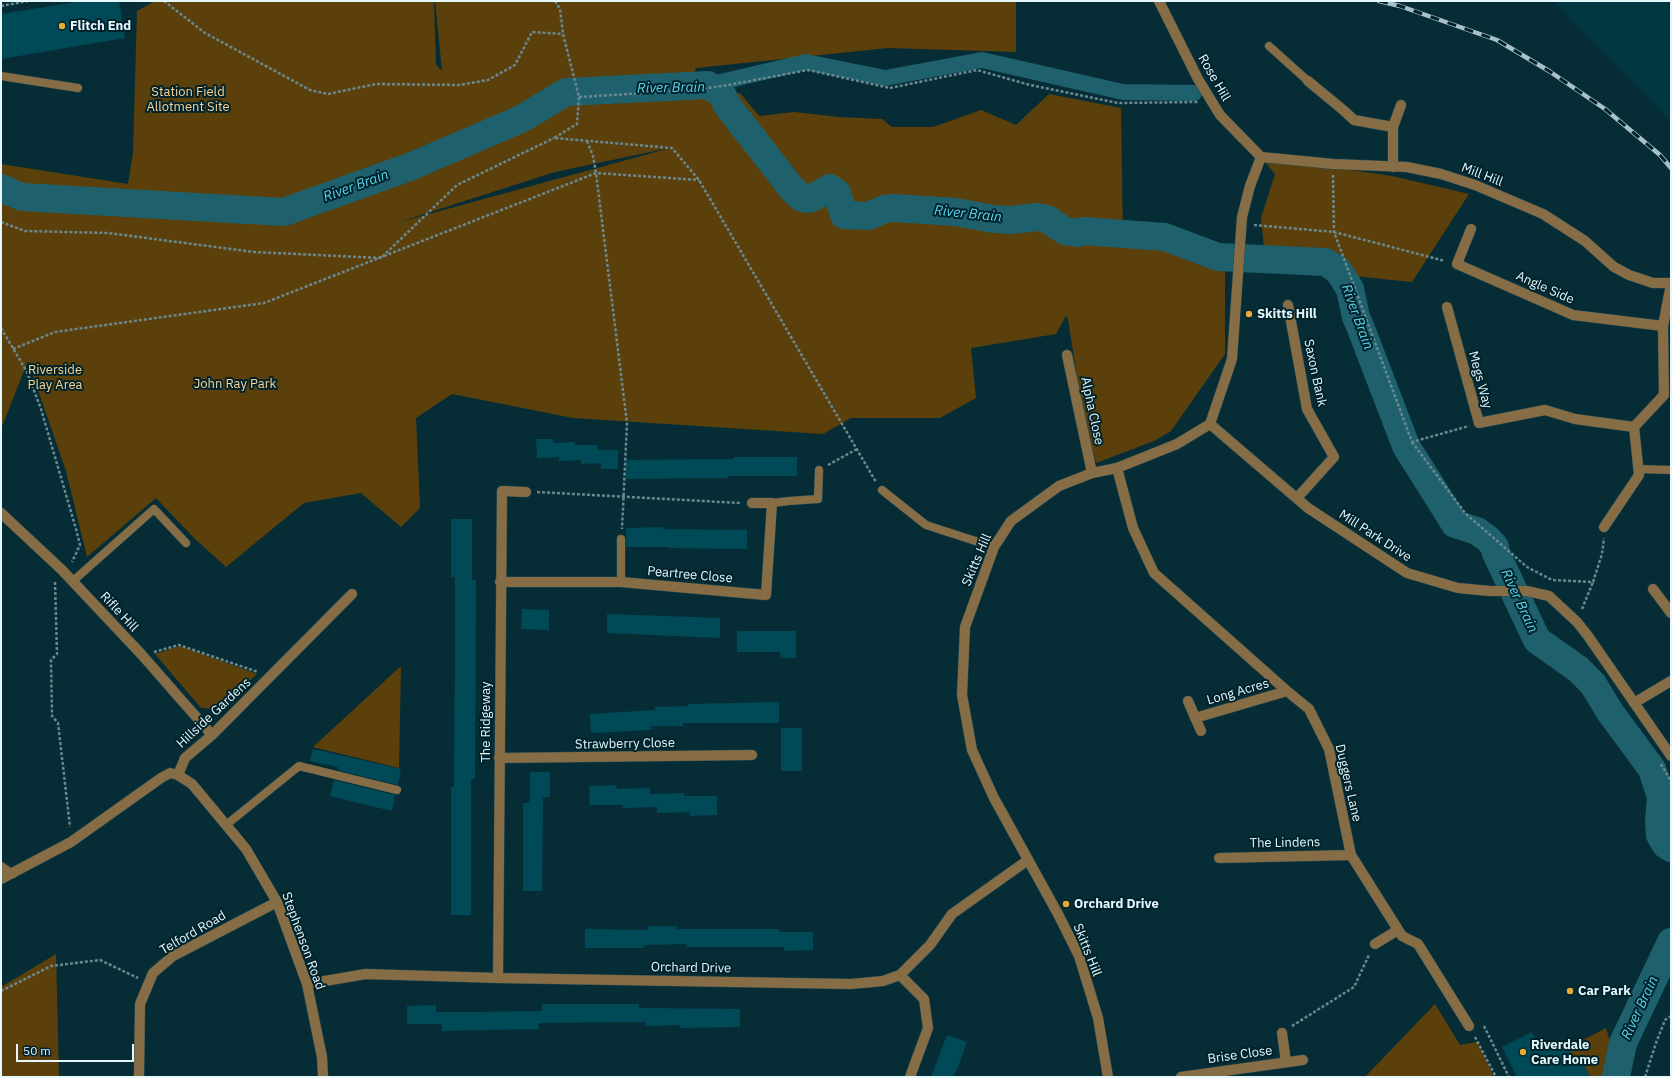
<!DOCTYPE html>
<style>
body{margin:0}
#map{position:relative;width:1672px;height:1078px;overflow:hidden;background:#062d35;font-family:"IBM Plex Sans",sans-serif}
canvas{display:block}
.frame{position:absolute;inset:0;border:2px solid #e4f8fd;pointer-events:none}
.scale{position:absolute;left:16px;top:1044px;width:118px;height:18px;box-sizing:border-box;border:2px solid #e4f8fd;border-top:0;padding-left:5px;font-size:12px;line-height:14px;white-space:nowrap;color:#e4f8fd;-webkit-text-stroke:3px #00232b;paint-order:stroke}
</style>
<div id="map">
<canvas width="1672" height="1078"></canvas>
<div class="frame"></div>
<div class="scale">50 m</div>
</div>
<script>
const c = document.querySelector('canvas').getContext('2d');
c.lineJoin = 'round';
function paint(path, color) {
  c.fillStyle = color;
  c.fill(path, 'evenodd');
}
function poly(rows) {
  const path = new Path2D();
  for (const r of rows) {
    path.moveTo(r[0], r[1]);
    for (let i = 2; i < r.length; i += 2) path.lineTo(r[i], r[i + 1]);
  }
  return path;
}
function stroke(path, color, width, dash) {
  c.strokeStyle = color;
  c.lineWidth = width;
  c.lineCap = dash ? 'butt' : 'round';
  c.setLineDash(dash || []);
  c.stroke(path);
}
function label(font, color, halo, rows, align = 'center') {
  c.font = font + ' "IBM Plex Sans",sans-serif';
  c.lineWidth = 4;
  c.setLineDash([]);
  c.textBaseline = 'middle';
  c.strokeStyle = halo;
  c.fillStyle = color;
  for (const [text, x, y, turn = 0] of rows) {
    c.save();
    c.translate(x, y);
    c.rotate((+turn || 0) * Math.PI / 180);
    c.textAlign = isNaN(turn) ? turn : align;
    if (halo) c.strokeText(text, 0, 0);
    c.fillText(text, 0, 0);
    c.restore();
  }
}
paint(poly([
 [1553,1,1671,1,1671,121]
]), '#013740');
paint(poly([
 [155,1,434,1,436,65,442,71,435,1,1016,1,1016,52,888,48,696,68,685,100,740,93,759,116,794,112,839,117,882,119,892,127,933,127,981,110,1016,125,1049,94,1121,108,1123,242,1138,242,1225,268,1225,354,1171,431,1154,441,1096,463,1083,415,1068,319,1066,316,1056,334,971,348,976,398,940,418,851,418,823,434,573,418,452,394,416,418,420,508,401,527,361,493,304,503,226,567,194,538,156,498,87,557,66,471,28,361,1,429,1,164,128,184,133,153,137,11],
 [674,147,396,223,555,172],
 [1261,157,1392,176,1469,194,1412,282,1343,275,1321,251,1264,248,1261,218,1275,174],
 [180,646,257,674,220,709,201,708,155,654],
 [401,666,399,768,313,747],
 [56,954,59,1077,1,1077,1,987],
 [1435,1004,1460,1045,1477,1042,1494,1077,1365,1077],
 [1606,1028,1611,1045,1609,1077,1590,1077,1581,1059,1576,1062,1568,1046,1573,1045]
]), '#5b400b');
stroke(poly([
 [708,85,806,62,885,78,982,60,1123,92,1194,93]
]), '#1f606d', 16);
stroke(poly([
 [1,188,22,197,284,212,412,166,521,119,566,92,708,85,722,94,727,105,792,189,802,198,807,199,812,198,830,188,837,193,844,215,868,216,885,209,893,208,956,212,993,219,1012,220,1036,217,1047,219,1065,231,1077,233,1083,231,1165,237,1218,257,1325,262,1338,270,1350,289,1356,317,1360,326,1406,446,1455,524,1477,531,1488,539,1495,547,1496,553,1537,640,1578,669,1593,684,1610,712,1652,769,1661,797,1659,821,1660,835,1666,845,1671,848],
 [1616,1077,1623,1043,1671,942]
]), '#1f606d', 28);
paint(poly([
 [83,1,119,1,125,38,1,59,1,14],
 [536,439,553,439,553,443,575,442,575,445,597,445,598,450,618,450,618,469,601,469,601,463,581,464,581,460,559,461,559,457,537,458],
 [734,457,797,457,797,476,728,476,728,478,626,479,626,460,734,459],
 [451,519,472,519,472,580,476,580,475,779,471,779,471,915,451,915,451,787,454,787,455,655,455,577,451,577],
 [663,527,663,529,747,530,747,549,669,548,669,547,626,547,626,528],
 [522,609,549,610,549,630,521,629],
 [607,614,720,618,720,638,607,633],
 [737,631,796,631,796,658,781,658,780,652,737,652],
 [779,702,779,723,683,723,683,726,651,726,651,730,591,733,590,714,655,710,655,707,688,706,688,704],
 [781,728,802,728,802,771,781,771],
 [313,749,401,769,398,785,337,770,338,767,310,761],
 [530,772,550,772,550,797,543,797,542,891,523,891,523,803,530,803],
 [334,780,395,795,392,811,330,796],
 [616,785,617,789,650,788,650,794,684,793,684,796,717,796,717,815,690,816,690,812,657,813,657,807,623,808,623,805,590,805,589,786],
 [648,926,677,926,677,929,779,929,779,932,813,932,813,950,784,951,784,947,686,947,686,944,644,945,645,948,585,948,585,929,648,930],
 [542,1004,639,1004,639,1008,740,1009,740,1027,680,1028,679,1025,645,1026,645,1022,538,1023,539,1029,442,1031,442,1024,407,1024,407,1006,436,1005,436,1012,476,1012,542,1011],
 [1532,1032,1539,1047,1554,1039,1560,1050,1568,1046,1576,1062,1581,1059,1590,1077,1517,1077,1502,1047],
 [947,1035,967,1042,958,1067,953,1077,931,1077]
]), '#004a57');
const service = poly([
 [1269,46,1308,81],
 [1,76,78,88],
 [1638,469,1671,470],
 [882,490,926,525,994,547],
 [772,503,789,501,818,499,819,470],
 [621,539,621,582],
 [73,581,154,509,186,543],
 [226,825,299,766,397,790],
 [1,866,13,874]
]);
const minor = poly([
 [1308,81,1342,109,1354,120,1393,127,1393,167],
 [1393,127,1401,105],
 [1471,229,1457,264,1573,315,1663,326],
 [1288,305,1307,409,1334,457,1297,498],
 [1447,307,1479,423,1545,410,1575,419,1634,427],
 [1067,355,1092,473],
 [1210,424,1308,508,1407,573,1458,588,1490,591,1527,591,1549,596,1577,622,1588,636,1671,756],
 [1117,468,1133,528,1154,573,1287,691,1309,709,1329,749,1351,855,1402,936,1418,944,1469,1026],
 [1,513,62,570,142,655,212,735],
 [1604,527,1639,475,1634,427,1664,395,1663,326,1671,284],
 [500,582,621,582,766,595,772,503,752,503],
 [1653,589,1671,613],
 [1188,701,1201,731],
 [1634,703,1671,681],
 [1195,718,1287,691],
 [499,758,752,755],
 [178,775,185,758,212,735,352,594],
 [1219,858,1351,855],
 [1,879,71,842,161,778,170,773,178,775,192,784,246,849,277,902,307,984,322,1057,323,1077],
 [1375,944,1398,930],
 [900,975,924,999,928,1028,910,1077],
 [498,978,502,491,526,492],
 [307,984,366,974,498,978,851,984,883,981,900,975,930,945,952,914,1028,860],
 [1282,1033,1286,1062],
 [139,1077,140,1004,153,973,173,956,277,902],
 [1181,1077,1303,1060]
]);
const tertiary = poly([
 [1159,1,1198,79,1220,115,1261,157],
 [1261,157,1333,164,1407,167,1441,174,1475,185,1543,214,1585,241,1614,267,1629,275,1653,283,1671,283],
 [1108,1077,1098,1018,1079,956,1058,914,994,798,972,750,962,695,965,627,994,547,1011,521,1059,486,1092,473,1117,468,1177,444,1210,424,1232,359,1242,217,1250,186,1261,157]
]);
stroke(service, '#254951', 9);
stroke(minor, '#254951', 11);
stroke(tertiary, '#254951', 11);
stroke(poly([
 [164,1,205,33,310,90,328,94,376,84,459,85,488,80,515,65,532,32,563,34],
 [555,1,560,9,563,34,579,97,577,124,554,138,672,148,699,180,876,482],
 [1,6,28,1],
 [579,97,694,90,728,85,808,70,890,88,977,70,1030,85,1118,103,1198,102],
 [587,141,593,156,596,173,627,423,622,529],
 [1333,175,1334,232,1412,442,1469,426],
 [1,222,25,231,108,233,254,252,381,258,457,185,554,138],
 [1254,225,1334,232,1445,261],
 [1,328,27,372,41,409,76,529,80,545,72,562],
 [13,349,55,332,264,303,596,173,699,180],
 [1412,442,1465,513,1527,567,1552,580,1593,582,1602,554,1604,538],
 [828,465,857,449],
 [537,492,740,503],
 [55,582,57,654,51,660,52,716,58,723,70,827],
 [1582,609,1593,582],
 [154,652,179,645,258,672],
 [1661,764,1671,781],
 [1,991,51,966,100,960,138,978],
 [1292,1026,1354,987,1369,955],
 [1484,1026,1509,1077],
 [1475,1037,1496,1077],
 [1645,1077,1656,1043,1665,1020,1671,1016]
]), '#6a888f', 2.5, [3, 2]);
stroke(service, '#866d45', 8);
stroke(minor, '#866d45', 10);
stroke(tertiary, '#866d45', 10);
const rail = poly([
 [1379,1,1400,6,1497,40,1549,71,1605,109,1660,155,1671,168]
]);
stroke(rail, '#a8c1c7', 4.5);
stroke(rail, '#00232b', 3, [9]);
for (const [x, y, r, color] of [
 [62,26,4,"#e9ab38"],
 [1249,314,4,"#e9ab38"],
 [1066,904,4,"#e9ab38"],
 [1570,991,4,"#e9ab38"],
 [1523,1052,4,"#e9ab38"]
]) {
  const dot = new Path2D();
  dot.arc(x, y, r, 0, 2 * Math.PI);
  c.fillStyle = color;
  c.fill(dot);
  stroke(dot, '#00232b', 1.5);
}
label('bold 13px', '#e4f8fd', '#00232b', [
 ["Flitch End",70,26],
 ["Skitts Hill",1257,314],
 ["Orchard Drive",1074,904],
 ["Car Park",1578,991],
 ["Riverdale",1531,1045],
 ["Care Home",1531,1060]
], 'left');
label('13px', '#e4f8fd', '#00232b', [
 ["Rose Hill",1214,78,60],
 ["Mill Hill",1482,175,21],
 ["Angle Side",1545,288,24],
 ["Saxon Bank",1315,373,78],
 ["Megs Way",1480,380,75],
 ["Alpha Close",1092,411,78],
 ["Mill Park Drive",1375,536,33],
 ["Skitts Hill",977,560,-67],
 ["Peartree Close",690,575,5],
 ["Rifle Hill",119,612,47],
 ["Long Acres",1238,692,-16],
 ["Hillside Gardens",214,713,-43],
 ["The Ridgeway",486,722,-90],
 ["Strawberry Close",625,744,-1],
 ["Duggers Lane",1348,783,77],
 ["The Lindens",1285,843,-1],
 ["Telford Road",193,933,-30],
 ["Stephenson Road",303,941,70],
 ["Skitts Hill",1087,950,68],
 ["Orchard Drive",691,968,1],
 ["Brise Close",1240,1055,-8]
]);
label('13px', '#fad294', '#00232b', [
 ["Station Field",188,92],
 ["Allotment Site",188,107],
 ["Riverside",55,370],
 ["Play Area",55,385],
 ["John Ray Park",235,384]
]);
label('italic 14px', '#58d4ed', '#00232b', [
 ["River Brain",671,88,-1],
 ["River Brain",356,186,-20],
 ["River Brain",968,214,6],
 ["River Brain",1357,317,70],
 ["River Brain",1519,601,65],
 ["River Brain",1640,1008,-65]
]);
</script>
